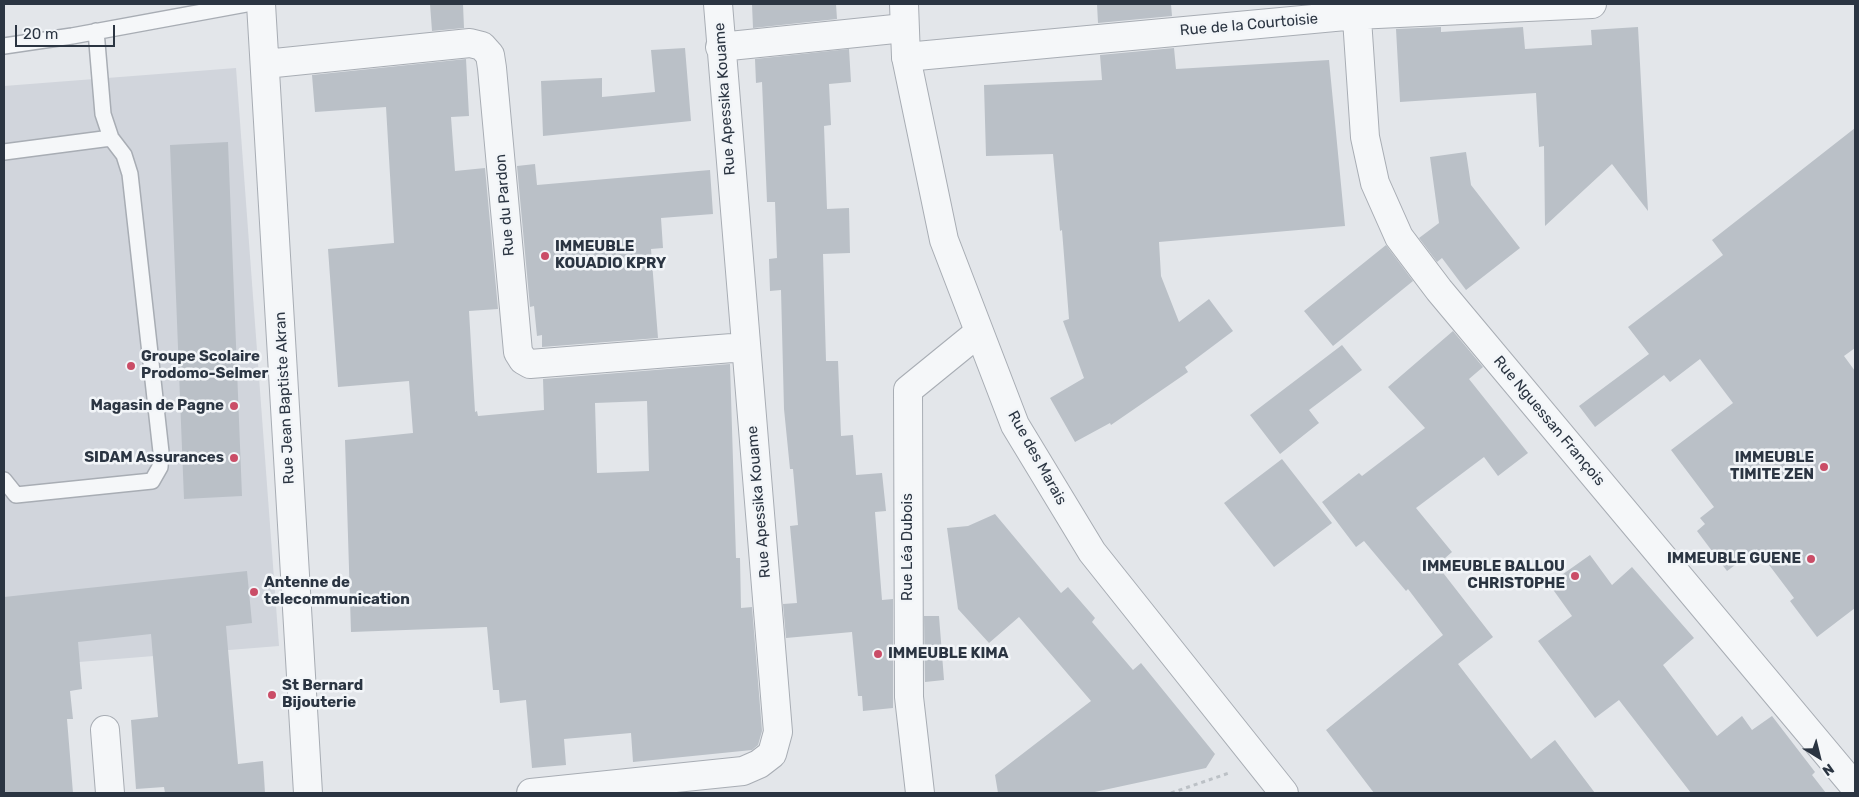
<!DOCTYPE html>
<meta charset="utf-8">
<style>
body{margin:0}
#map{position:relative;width:1859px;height:797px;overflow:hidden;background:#e3e6ea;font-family:Rubik,sans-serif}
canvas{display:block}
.frame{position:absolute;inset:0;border:5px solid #2b3542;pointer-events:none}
.north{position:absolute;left:1794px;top:732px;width:50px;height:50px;-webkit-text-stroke:4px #f2f5f8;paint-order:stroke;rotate:144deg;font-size:14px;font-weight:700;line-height:20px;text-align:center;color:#2b3542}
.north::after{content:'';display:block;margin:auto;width:18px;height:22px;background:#2b3542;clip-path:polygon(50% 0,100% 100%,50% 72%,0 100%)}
.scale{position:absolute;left:15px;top:25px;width:100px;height:22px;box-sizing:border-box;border:2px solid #2b3542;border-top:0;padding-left:6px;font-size:15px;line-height:18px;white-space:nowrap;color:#2b3542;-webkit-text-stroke:4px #f2f5f8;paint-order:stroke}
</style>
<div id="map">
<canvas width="1859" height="797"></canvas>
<div class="frame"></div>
<div class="north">N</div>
<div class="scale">20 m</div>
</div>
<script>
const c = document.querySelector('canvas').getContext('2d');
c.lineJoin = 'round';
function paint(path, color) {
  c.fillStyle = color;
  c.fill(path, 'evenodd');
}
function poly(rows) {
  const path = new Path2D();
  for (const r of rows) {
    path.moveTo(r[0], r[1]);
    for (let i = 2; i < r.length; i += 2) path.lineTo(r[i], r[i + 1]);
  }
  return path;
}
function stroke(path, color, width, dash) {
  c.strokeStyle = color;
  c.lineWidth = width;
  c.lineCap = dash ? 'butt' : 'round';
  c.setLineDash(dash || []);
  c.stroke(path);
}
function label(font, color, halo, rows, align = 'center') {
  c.font = font + ' Rubik,sans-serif';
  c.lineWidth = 5;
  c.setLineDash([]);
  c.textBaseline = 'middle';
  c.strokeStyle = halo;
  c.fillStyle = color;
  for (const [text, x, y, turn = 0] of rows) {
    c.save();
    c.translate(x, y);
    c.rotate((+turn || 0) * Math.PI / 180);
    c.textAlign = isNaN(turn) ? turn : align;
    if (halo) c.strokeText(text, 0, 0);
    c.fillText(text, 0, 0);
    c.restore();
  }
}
paint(poly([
 [236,68,279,646,4,668,4,86]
]), '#d1d5dc');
paint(poly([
 [430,4,463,4,464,28,432,31],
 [752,4,836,4,837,19,753,28],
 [1097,4,1171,4,1172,16,1098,23],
 [1441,27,1441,32,1523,27,1525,49,1592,45,1591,30,1638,27,1648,211,1612,164,1545,226,1544,146,1539,147,1536,93,1400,102,1396,29],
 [685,48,691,121,543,136,541,81,602,78,602,97,655,92,651,50],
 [1174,48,1176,69,1329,60,1345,226,1159,242,1161,276,1179,322,1209,299,1233,331,1185,367,1188,372,1111,425,1110,423,1075,442,1050,398,1084,378,1063,321,1069,319,1062,230,1060,231,1053,154,986,156,984,85,1102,80,1100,55],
 [849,49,851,82,829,84,831,125,824,126,827,209,849,208,850,253,823,254,826,361,838,361,841,436,853,435,856,475,882,473,886,511,875,512,882,600,893,599,893,708,863,711,862,696,858,696,852,632,786,638,783,604,797,603,790,526,798,525,793,469,790,469,784,409,781,290,770,291,769,259,777,258,775,202,767,202,762,82,756,83,755,59],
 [466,59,469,116,451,117,455,171,485,168,498,309,469,311,475,412,477,411,478,416,544,410,543,379,730,364,736,558,740,558,741,608,752,607,762,731,758,745,752,750,633,762,631,733,564,739,566,765,532,768,526,700,500,703,499,690,493,690,487,627,351,632,345,440,413,433,409,381,338,387,328,249,394,243,386,107,315,112,312,75],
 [647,401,649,471,597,473,595,403],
 [1855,128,1855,348,1844,356,1855,371,1855,608,1817,637,1790,601,1794,598,1757,549,1727,571,1697,531,1705,524,1700,518,1714,507,1671,450,1733,403,1700,359,1670,382,1664,375,1595,427,1579,406,1649,354,1628,327,1723,255,1712,240],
 [228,142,242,496,184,499,170,145],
 [1466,152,1471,185,1520,248,1466,290,1442,258,1437,262,1419,238,1439,223,1430,157],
 [535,164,537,185,710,170,713,214,661,218,663,248,651,249,658,338,542,347,542,335,537,336,534,306,530,307,517,166],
 [1386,245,1413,281,1333,346,1304,311],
 [1453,331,1483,367,1469,379,1528,453,1498,476,1484,457,1416,508,1452,552,1437,565,1493,637,1458,664,1531,759,1555,740,1595,793,1374,793,1326,730,1443,635,1408,589,1406,591,1364,541,1356,547,1322,502,1359,473,1362,476,1425,428,1388,387],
 [1342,345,1362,370,1309,410,1319,423,1280,454,1250,415],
 [1282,459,1332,523,1274,567,1224,503],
 [995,514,1061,593,1068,587,1095,618,1092,622,1133,670,1141,663,1215,754,1206,768,1090,793,998,793,995,775,1091,701,1019,617,989,643,958,609,947,528,968,526],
 [1590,555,1612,585,1632,567,1694,638,1663,665,1717,736,1742,716,1752,730,1772,716,1815,772,1812,775,1826,793,1691,793,1619,700,1595,718,1538,641,1572,616,1549,584],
 [247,571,252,623,226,626,238,764,263,761,265,793,165,793,164,787,136,789,131,720,158,717,151,634,78,642,82,689,70,691,73,719,67,719,73,793,4,793,4,597],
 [924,616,939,616,944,680,925,682]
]), '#bac0c7');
const service = poly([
 [4,46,72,36,246,4],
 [4,152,111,138],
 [4,480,16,495,152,481,160,467,161,452,130,174,124,155,111,138,103,114,96,31]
]);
const minor = poly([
 [261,4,308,793],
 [1356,4,1365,137,1375,183,1399,237,1439,290,1855,787],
 [720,47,904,28],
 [906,57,1356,15,1592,4],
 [265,64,470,43,482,46,490,55,492,68,518,352,523,360,530,364,745,347],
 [105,730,110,793],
 [531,793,743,771,759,764,772,754,778,732,718,4],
 [920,793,909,697,908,390,978,333]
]);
const tertiary = poly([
 [904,4,906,57,944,240,1015,425,1092,552,1284,793]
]);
stroke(service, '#a8adb4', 18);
stroke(minor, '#a8adb4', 30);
stroke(tertiary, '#a8adb4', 30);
stroke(poly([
 [1171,793,1229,773]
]), '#bcc1c6', 3, [4, 4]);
stroke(service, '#f5f7f9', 15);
stroke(minor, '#f5f7f9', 28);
stroke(tertiary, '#f5f7f9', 28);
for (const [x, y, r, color] of [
 [545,256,5,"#ca4d67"],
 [131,366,5,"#ca4d67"],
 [234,406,5,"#ca4d67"],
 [234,458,5,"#ca4d67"],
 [1824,467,5,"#ca4d67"],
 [1811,559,5,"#ca4d67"],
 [1575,576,5,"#ca4d67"],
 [254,592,5,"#ca4d67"],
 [878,654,5,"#ca4d67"],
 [272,695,5,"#ca4d67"]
]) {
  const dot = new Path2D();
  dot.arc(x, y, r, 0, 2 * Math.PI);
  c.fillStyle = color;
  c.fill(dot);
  stroke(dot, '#f2f5f8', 2);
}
label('15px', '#2b3542', '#f2f5f8', [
 ["Rue de la Courtoisie",1249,25,-5],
 ["Rue Apessika Kouame",725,99,-94],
 ["Rue du Pardon",505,205,-95],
 ["Rue Jean Baptiste Akran",285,398,-93],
 ["Rue Nguessan François",1549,421,50],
 ["Rue des Marais",1037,458,61],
 ["Rue Apessika Kouame",759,502,-95],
 ["Rue Léa Dubois",908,547,-90]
]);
label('bold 15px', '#2b3542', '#f2f5f8', [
 ["IMMEUBLE",555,247],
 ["KOUADIO KPRY",555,264],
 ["Groupe Scolaire",141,357],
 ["Prodomo-Selmer",141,374],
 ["Magasin de Pagne",224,406,"right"],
 ["SIDAM Assurances",224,458,"right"],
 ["IMMEUBLE",1814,458,"right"],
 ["TIMITE ZEN",1814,475,"right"],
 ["IMMEUBLE GUENE",1801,559,"right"],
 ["IMMEUBLE BALLOU",1565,567,"right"],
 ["CHRISTOPHE",1565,584,"right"],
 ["Antenne de",264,583],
 ["telecommunication",264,600],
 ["IMMEUBLE KIMA",888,654],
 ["St Bernard",282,686],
 ["Bijouterie",282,703]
], 'left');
</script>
